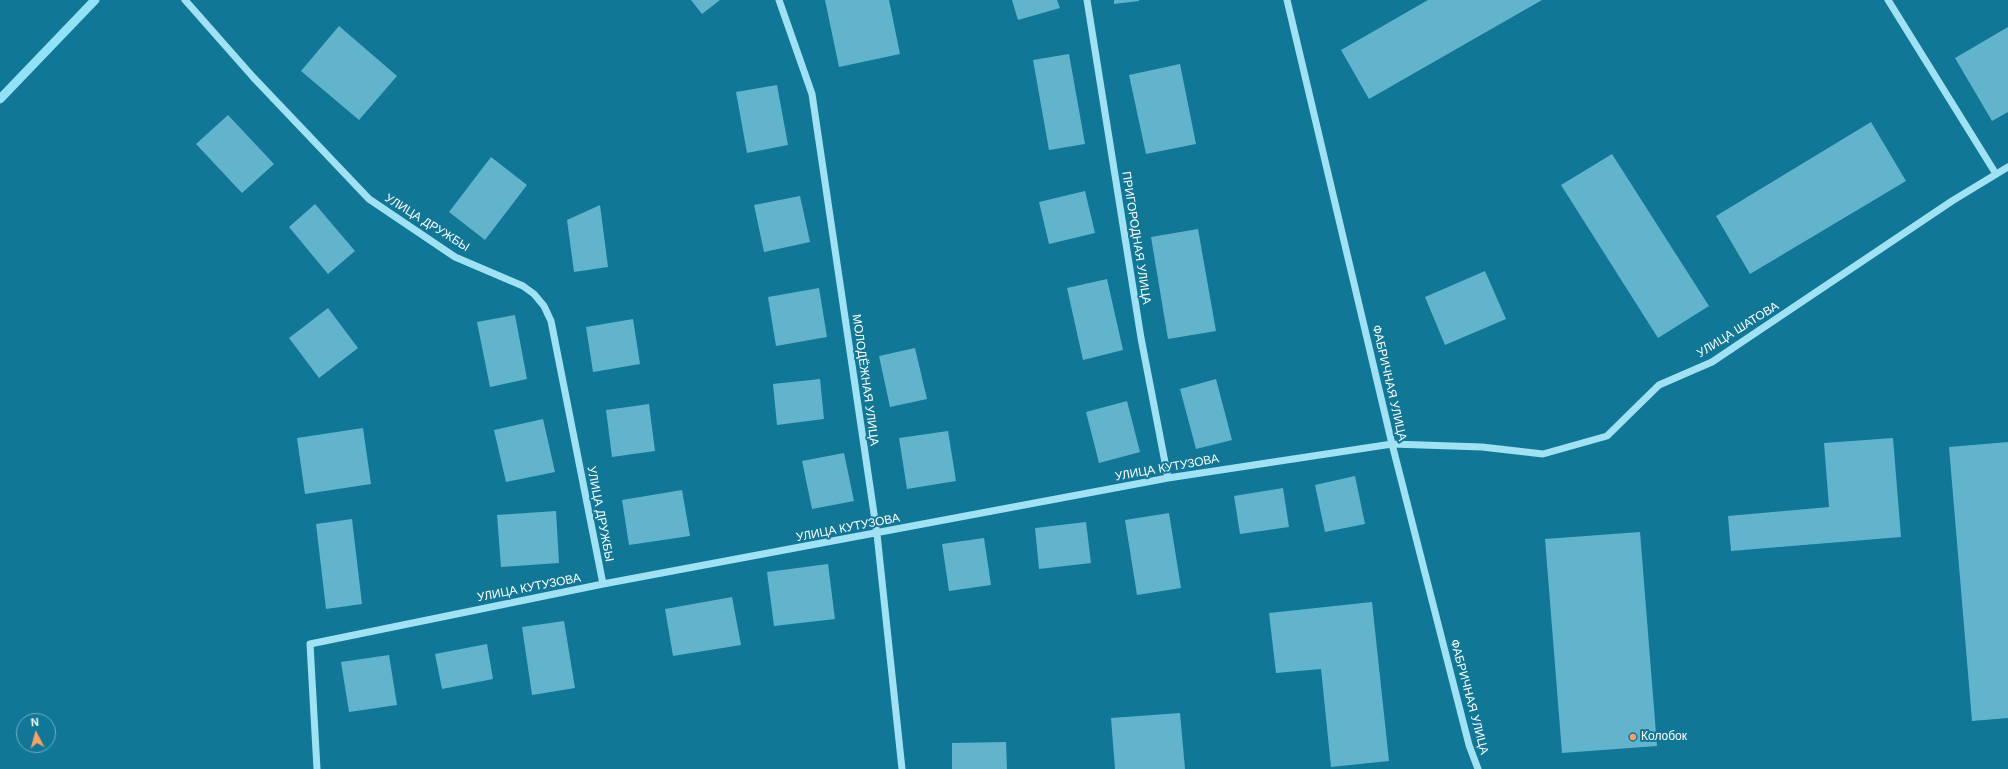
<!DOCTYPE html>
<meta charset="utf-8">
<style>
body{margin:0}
#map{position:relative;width:2008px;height:769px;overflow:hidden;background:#107797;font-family:Arial,sans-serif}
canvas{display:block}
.north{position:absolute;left:16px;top:713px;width:40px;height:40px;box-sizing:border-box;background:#107797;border:1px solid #70adc1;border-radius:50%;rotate:354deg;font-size:11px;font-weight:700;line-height:16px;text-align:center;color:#fff}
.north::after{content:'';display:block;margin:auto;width:14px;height:18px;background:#ff9f63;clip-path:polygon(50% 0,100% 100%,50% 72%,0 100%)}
</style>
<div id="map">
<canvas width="2008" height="769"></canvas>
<div class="north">N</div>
</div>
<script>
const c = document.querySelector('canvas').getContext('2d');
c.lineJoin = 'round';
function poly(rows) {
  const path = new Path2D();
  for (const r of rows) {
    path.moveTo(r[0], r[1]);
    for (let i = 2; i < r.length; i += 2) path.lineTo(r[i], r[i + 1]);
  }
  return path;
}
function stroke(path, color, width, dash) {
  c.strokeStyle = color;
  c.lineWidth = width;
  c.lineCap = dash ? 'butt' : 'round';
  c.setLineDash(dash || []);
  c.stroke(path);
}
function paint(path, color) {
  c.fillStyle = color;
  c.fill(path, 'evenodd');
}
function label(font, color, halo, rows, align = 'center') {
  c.font = font + ' Arial,sans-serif';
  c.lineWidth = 4;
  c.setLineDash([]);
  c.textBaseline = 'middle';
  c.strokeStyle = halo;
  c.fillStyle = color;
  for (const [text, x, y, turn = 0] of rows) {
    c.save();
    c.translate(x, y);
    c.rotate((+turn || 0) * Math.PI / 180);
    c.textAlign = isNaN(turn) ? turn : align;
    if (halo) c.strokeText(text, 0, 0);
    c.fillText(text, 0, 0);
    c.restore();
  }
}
stroke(poly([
 [0,99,95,0]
]), '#92e2f7', 9);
paint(poly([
 [691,0,720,0,702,14],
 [825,0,889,0,900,54,839,67],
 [1012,0,1057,0,1060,8,1018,20],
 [1114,0,1139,0,1139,1,1114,4],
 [1428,0,1542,0,1369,99,1341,50],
 [339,26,397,76,359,120,301,71],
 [2008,27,2008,112,1992,121,1955,58],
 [1069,54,1085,144,1049,150,1033,60],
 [1180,64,1196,144,1146,154,1129,75],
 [777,85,788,145,747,153,736,92],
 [228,115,274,164,242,193,196,144],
 [1871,122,1906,181,1750,274,1716,216],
 [1612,154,1709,306,1658,338,1561,185],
 [491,157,527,185,485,240,449,212],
 [1085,191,1095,233,1049,244,1039,202],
 [800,196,810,242,764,252,754,205],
 [315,204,355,251,328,274,289,227],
 [600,205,608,267,574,272,567,220],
 [1198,229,1216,331,1168,339,1151,237],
 [1485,271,1506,319,1445,345,1425,297],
 [1107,279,1123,350,1083,360,1067,288],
 [819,288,827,337,776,346,768,297],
 [328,308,358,348,319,378,289,338],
 [515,315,527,379,490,387,477,322],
 [633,319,640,364,593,372,586,327],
 [915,348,927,399,890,407,879,356],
 [820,379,824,419,777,425,773,384],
 [1216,379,1232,440,1196,449,1180,389],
 [1127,401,1140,452,1099,463,1086,412],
 [649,404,655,451,612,457,606,410],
 [543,419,555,472,506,482,494,430],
 [363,428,371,484,305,494,297,438],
 [948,431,956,481,907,489,899,438],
 [1893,438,1901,537,1731,551,1728,516,1829,507,1824,443],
 [2008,442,2008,718,1972,721,1949,447],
 [844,453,854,501,812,509,802,461],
 [1355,476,1365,524,1325,532,1315,485],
 [1283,488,1289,527,1240,534,1234,496],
 [682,490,690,536,629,545,622,500],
 [556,511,559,563,501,567,497,515],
 [1169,513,1181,588,1137,595,1125,520],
 [352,519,362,604,326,609,316,524],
 [1086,522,1091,563,1039,569,1035,528],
 [1640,532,1657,746,1562,753,1545,539],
 [984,538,991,585,949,591,942,544],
 [828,564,835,619,774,626,767,572],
 [732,597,741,645,673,656,665,609],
 [1372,602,1389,761,1331,767,1321,669,1276,673,1269,613],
 [564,621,575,688,532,695,522,627],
 [487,644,493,679,442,689,435,654],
 [389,655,397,705,349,712,341,662],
 [1180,713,1185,769,1115,769,1111,718],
 [1006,742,1007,769,952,769,952,743]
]), '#62b4cc');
stroke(poly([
 [185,0,253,77,369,199,455,257,523,286,534,294,544,306,551,321,603,584],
 [779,0,812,94,877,534,902,769],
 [1087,0,1141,338,1168,478],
 [1287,0,1392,444,1469,745,1478,769],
 [1888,0,1996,174],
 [317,769,310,644,603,584,1168,478,1392,444,1482,447,1543,454,1607,436,1659,385,1712,362,1952,201,2008,167]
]), '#a0e2f4', 7);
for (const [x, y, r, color] of [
 [1633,737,4,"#ff9f63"]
]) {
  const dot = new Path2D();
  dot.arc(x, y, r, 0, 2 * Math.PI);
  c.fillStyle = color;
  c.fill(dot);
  stroke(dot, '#107797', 1.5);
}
label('12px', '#fff', '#107797', [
 ["УЛИЦА ДРУЖБЫ",427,223,32],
 ["ПРИГОРОДНАЯ УЛИЦА",1136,238,81],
 ["УЛИЦА ШАТОВА",1738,330,-32],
 ["МОЛОДЁЖНАЯ УЛИЦА",865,380,82],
 ["ФАБРИЧНАЯ УЛИЦА",1389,383,77],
 ["УЛИЦА КУТУЗОВА",1167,468,-10],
 ["УЛИЦА ДРУЖБЫ",600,514,79],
 ["УЛИЦА КУТУЗОВА",848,528,-11],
 ["УЛИЦА КУТУЗОВА",529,588,-11],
 ["ФАБРИЧНАЯ УЛИЦА",1469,697,75]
]);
label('12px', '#fff', '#107797', [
 ["Колобок",1641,737]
], 'left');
</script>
